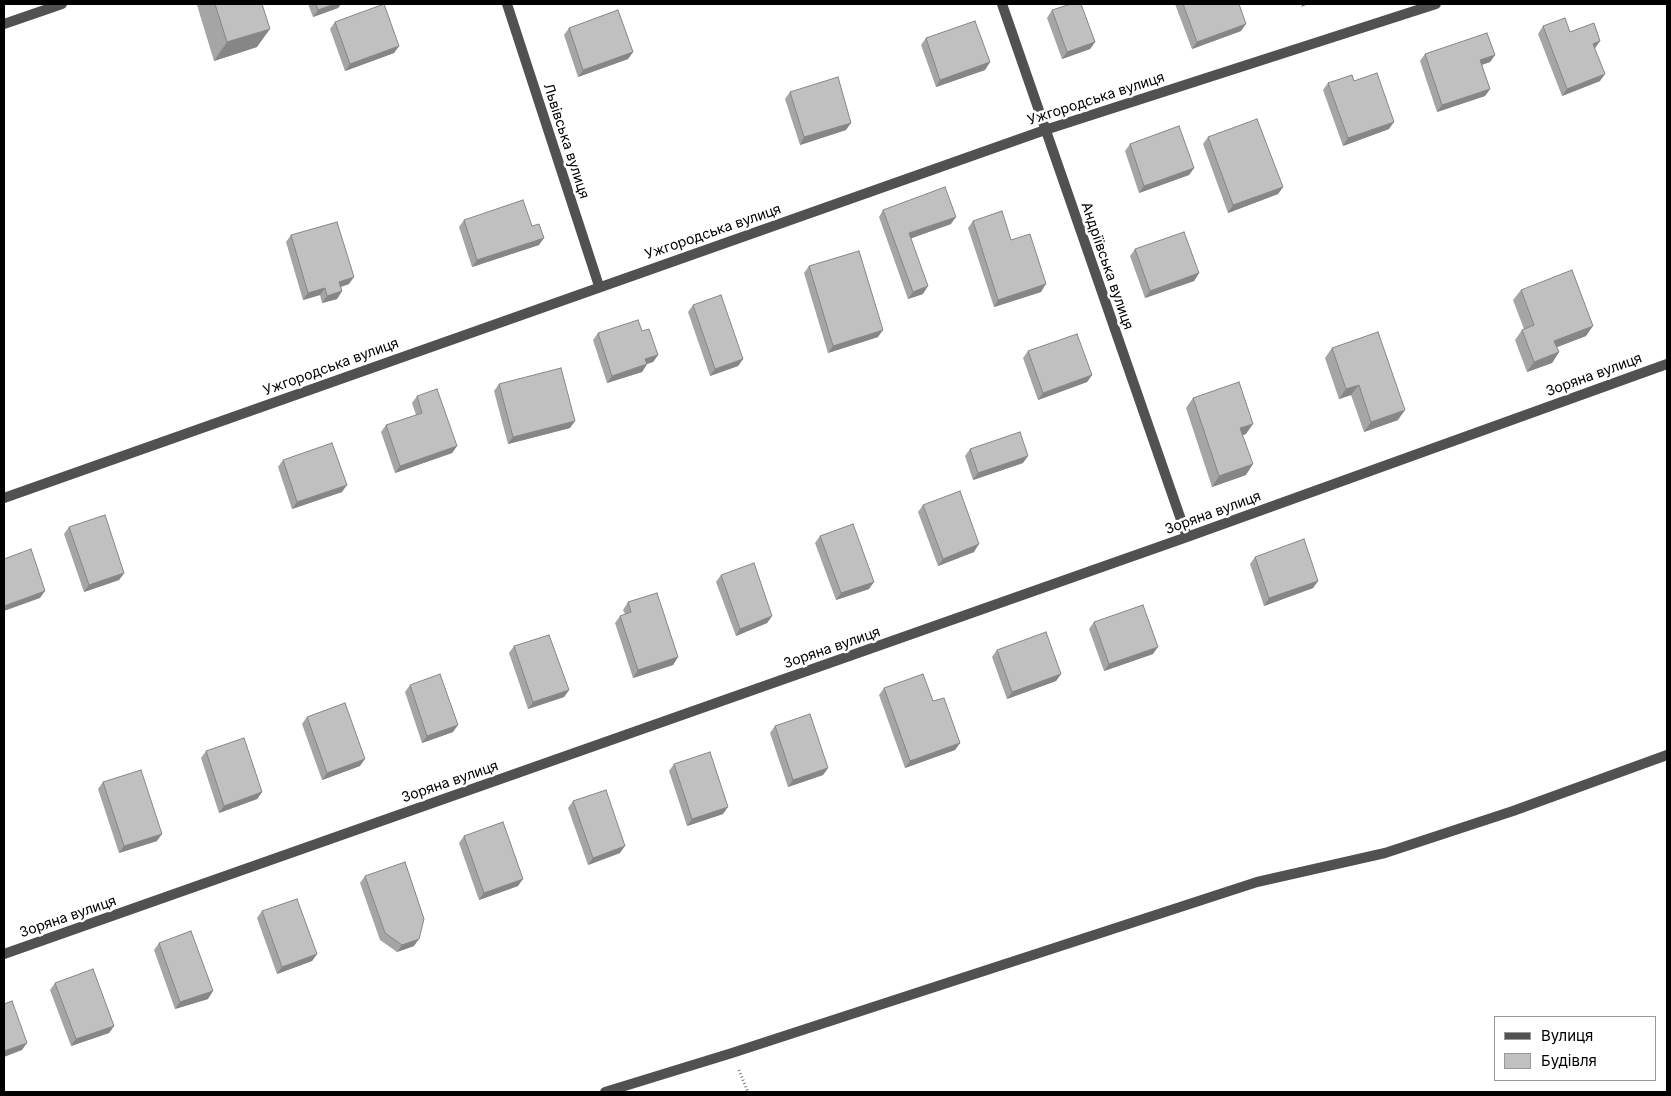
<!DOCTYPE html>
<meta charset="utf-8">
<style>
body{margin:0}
#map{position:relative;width:1671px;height:1096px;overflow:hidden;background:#fff;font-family:Inter,sans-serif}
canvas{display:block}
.frame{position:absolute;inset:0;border:5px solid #000;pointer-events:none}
.legend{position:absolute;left:1494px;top:1016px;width:162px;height:65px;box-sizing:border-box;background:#fff;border:1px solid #999;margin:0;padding:6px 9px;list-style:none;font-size:15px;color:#000}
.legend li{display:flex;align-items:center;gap:10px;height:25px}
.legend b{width:25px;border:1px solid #999}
</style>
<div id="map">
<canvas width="1671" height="1096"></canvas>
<div class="frame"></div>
<ul class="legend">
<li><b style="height:6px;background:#515151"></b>Вулиця</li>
<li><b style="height:14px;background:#c0c0c0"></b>Будівля</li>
</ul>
</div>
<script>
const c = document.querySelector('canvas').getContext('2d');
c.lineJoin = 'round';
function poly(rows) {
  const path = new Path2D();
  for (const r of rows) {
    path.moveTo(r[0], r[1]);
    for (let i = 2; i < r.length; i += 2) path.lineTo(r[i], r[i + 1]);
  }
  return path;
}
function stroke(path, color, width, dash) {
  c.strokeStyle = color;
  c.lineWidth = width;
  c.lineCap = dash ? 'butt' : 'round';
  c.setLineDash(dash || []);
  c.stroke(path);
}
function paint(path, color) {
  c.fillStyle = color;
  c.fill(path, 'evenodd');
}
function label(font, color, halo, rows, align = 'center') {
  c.font = font + ' Inter,sans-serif';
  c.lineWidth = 5;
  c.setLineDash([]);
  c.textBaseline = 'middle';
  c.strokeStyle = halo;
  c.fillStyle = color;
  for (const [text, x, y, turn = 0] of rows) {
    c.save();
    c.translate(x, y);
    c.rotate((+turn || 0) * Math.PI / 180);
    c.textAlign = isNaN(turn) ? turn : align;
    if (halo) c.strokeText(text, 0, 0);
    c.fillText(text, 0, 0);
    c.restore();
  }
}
stroke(poly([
 [739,1070,748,1092]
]), '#737373', 3, [1, 2.5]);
stroke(poly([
 [507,4,599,286],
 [1002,4,1187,537],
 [4,24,62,4],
 [4,498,1045,130,1436,4],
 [4,954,1187,537,1667,364],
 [605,1092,732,1053,1257,882,1385,853,1513,811,1667,755]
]), '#515151', 10);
paint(poly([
 [198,4,262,4,257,47,214,61,197,5],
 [308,4,341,4,338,8,313,17],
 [1175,4,1239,4,1241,31,1192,49],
 [1052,10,1095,42,1090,49,1062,59,1047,18],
 [335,22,399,46,394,53,345,71,330,29],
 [1543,26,1570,32,1600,41,1595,48,1600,81,1562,96,1538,34],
 [569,28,633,52,628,59,578,77,564,35],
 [926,38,990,62,985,70,936,87,921,45],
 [1425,54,1495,55,1490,62,1482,65,1490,89,1485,96,1437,112,1420,61],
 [1354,81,1389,129,1343,146,1323,90,1328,83],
 [790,92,846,130,800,145,785,99],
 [1208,137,1283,187,1278,194,1228,213,1203,144],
 [1130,144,1194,168,1189,175,1139,193,1125,151],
 [883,210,951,224,911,238,923,294,908,299,879,217],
 [464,220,539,245,472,267,459,227],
 [973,221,1011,240,1041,292,994,307,968,228],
 [291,235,349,284,341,287,342,291,337,299,322,303,320,295,303,300,286,242],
 [1135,249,1199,273,1194,281,1145,298,1130,256],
 [809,266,878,337,828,353,804,273],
 [1521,290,1586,336,1557,347,1559,352,1552,363,1527,372,1515,340,1522,330,1524,329,1513,300],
 [693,305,743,359,738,366,710,376,688,312],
 [642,331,658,355,653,362,647,364,642,372,607,383,593,340,598,333],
 [1332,348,1398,420,1364,432,1351,395,1339,399,1325,358],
 [1028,351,1092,375,1087,382,1038,400,1023,358],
 [499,384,570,428,508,444,494,391],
 [417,396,457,446,452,453,395,473,381,432,386,425,416,415,412,403],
 [1193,398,1246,434,1243,435,1246,475,1212,487,1186,408],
 [970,449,1023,463,973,480,965,456],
 [283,460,342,492,292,509,278,467],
 [923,505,974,552,938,566,918,512],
 [69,527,124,573,119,580,84,592,64,534],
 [820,536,869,589,836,600,815,543],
 [1255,557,1318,581,1313,588,1264,606,1250,564],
 [721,575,772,616,767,623,736,636,716,582],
 [628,602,678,657,673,665,633,678,615,623,620,616,625,614,623,610],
 [1094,622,1153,654,1104,671,1089,629],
 [514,646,569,690,564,697,528,709,509,653],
 [997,650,1061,674,1056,681,1007,699,992,657],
 [410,685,453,732,422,743,405,692],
 [884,688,933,701,960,743,955,750,905,768,879,695],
 [307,717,360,766,322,780,302,724],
 [775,726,828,768,823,775,788,787,770,733],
 [206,751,262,792,257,799,219,813,201,758],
 [674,764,723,814,687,826,669,771],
 [103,782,157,841,119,853,98,789],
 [573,801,620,853,588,865,568,808],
 [464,836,518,886,479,900,459,843],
 [365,876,414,946,397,952,380,940,360,883],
 [262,911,317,954,312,961,277,974,257,918],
 [159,943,208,999,175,1009,154,950],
 [55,983,114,1026,109,1033,71,1046,50,990]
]), '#a5a5a5');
paint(poly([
 [335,4,341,4,338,8,313,17,318,10],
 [1303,4,1309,4,1301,7],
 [1246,24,1241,31,1192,49,1197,42],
 [270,29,257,47,214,61,227,42],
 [1600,41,1595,48,1588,51,1593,44],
 [1095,42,1090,49,1062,59,1067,52],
 [399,46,394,53,345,71,350,64],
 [633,52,628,59,578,77,583,70],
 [1495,55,1490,62,1475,67,1480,60],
 [990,62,985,70,936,87,940,80],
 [1605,74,1600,81,1562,96,1567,89],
 [1490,89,1485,96,1437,112,1442,105],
 [1394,122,1389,129,1343,146,1348,138],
 [851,123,846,130,800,145,804,137],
 [1194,168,1189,175,1139,193,1144,186],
 [1283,187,1278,194,1228,213,1233,205],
 [956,217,951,224,904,241,909,233],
 [544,238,539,245,472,267,477,260],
 [1199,273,1194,281,1145,298,1150,291],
 [354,277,349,284,334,289,339,282],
 [1046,284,1041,292,994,307,998,300],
 [928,286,923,294,908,299,913,292],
 [325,288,320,295,303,300,308,293],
 [342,291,337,299,322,303,327,296],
 [1593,326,1586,336,1547,351,1554,341],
 [883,330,878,337,828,353,833,346],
 [1559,352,1552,363,1527,372,1534,362],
 [658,355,653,362,640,366,645,359],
 [743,359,738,366,710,376,715,369],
 [647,364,642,372,607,383,612,376],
 [1092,375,1087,382,1038,400,1043,393],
 [1359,385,1351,395,1339,399,1346,389],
 [1405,410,1398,420,1364,432,1371,422],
 [575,421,570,428,508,444,513,437],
 [1253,424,1246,434,1233,438,1240,428],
 [457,446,452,453,395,473,400,466],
 [1028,456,1023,463,973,480,978,473],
 [1253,464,1246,475,1212,487,1219,476],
 [347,485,342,492,292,509,297,502],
 [979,544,974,552,938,566,943,559],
 [124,573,119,580,84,592,89,585],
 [1318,581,1313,588,1264,606,1269,598],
 [874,582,869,589,836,600,841,593],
 [45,591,40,598,4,611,4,606],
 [772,616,767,623,736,636,740,629],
 [1158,647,1153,654,1104,671,1109,664],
 [678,657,673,665,633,678,638,670],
 [1061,674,1056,681,1007,699,1012,692],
 [569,690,564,697,528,709,533,702],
 [458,725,453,732,422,743,427,736],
 [960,743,955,750,905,768,910,761],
 [365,759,360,766,322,780,327,773],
 [828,768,823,775,788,787,793,780],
 [262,792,257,799,219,813,224,806],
 [728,807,723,814,687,826,692,819],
 [162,834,157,841,119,853,124,846],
 [625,846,620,853,588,865,593,858],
 [523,879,518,886,479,900,484,893],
 [419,939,414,946,397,952,402,945],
 [317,954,312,961,277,974,282,967],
 [213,991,208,999,175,1009,180,1002],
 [114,1026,109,1033,71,1046,76,1039],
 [27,1043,22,1050,4,1057,4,1051]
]), '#868686');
const building = poly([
 [215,4,262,4,270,29,227,42,215,4],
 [316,4,335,4,318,10,316,4],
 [384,4,399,46,350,64,335,22,384,4],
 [1071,4,1081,4,1095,42,1067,52,1052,10,1071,4],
 [1183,4,1239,4,1246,24,1197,42,1183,4],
 [618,10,633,52,583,70,569,28,618,10],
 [1565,18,1570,32,1594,23,1600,41,1593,44,1605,74,1567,89,1543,26,1565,18],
 [975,21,990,62,940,80,926,38,975,21],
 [1487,33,1495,55,1480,60,1490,89,1442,105,1425,54,1487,33],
 [1377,73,1394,122,1348,138,1328,83,1352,75,1354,81,1377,73],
 [838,77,851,123,804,137,790,92,838,77],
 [1257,119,1283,187,1233,205,1208,137,1257,119],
 [1179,126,1194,168,1144,186,1130,144,1179,126],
 [945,187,956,217,909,233,928,286,913,292,883,210,945,187],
 [523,200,532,226,539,224,544,238,477,260,464,220,523,200],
 [1002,211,1011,240,1030,234,1046,284,998,300,973,221,1002,211],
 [337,222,354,277,339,282,342,291,327,296,325,288,308,293,291,235,337,222],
 [1184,232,1199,273,1150,291,1135,249,1184,232],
 [859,251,883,330,833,346,809,266,859,251],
 [1572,270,1593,326,1554,341,1559,352,1534,362,1522,330,1534,325,1521,290,1572,270],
 [721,295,743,359,715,369,693,305,721,295],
 [638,320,642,331,649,329,658,355,645,359,647,364,612,376,598,333,638,320],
 [1378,332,1405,410,1371,422,1359,385,1346,389,1332,348,1378,332],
 [1077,334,1092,375,1043,393,1028,351,1077,334],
 [561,368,575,421,513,437,499,384,561,368],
 [1239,382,1253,424,1240,428,1253,464,1219,476,1193,398,1239,382],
 [437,389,457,446,400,466,386,425,422,413,417,396,437,389],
 [1020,432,1028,456,978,473,970,449,1020,432],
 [332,443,347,485,297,502,283,460,332,443],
 [960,491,979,544,943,559,923,505,960,491],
 [105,515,124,573,89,585,69,527,105,515],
 [853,524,874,582,841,593,820,536,853,524],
 [1304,539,1318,581,1269,598,1255,557,1304,539],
 [31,549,45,591,4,606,4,559,31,549],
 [754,563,772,616,740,629,721,575,754,563],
 [657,593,678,657,638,670,620,616,631,612,628,602,657,593],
 [1143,605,1158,647,1109,664,1094,622,1143,605],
 [1046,632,1061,674,1012,692,997,650,1046,632],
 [549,635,569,690,533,702,514,646,549,635],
 [440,674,458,725,427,736,410,685,440,674],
 [923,674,933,701,944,698,960,743,910,761,884,688,923,674],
 [345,703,365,759,327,773,307,717,345,703],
 [810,714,828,768,793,780,775,726,810,714],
 [244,738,262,792,224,806,206,751,244,738],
 [710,752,728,807,692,819,674,764,710,752],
 [141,770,162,834,124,846,103,782,141,770],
 [606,790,625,846,593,858,573,801,606,790],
 [503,822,523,879,484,893,464,836,503,822],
 [405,862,424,919,419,939,402,945,385,933,365,876,405,862],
 [297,899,317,954,282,967,262,911,297,899],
 [191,931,213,991,180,1002,159,943,191,931],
 [93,969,114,1026,76,1039,55,983,93,969],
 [12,1001,27,1043,4,1051,4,1004,12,1001]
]);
paint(building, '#c0c0c0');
stroke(building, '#868686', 1);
label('14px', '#000', '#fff', [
 ["Ужгородська вулиця",1096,99,-18],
 ["Львівська вулиця",566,141,72],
 ["Ужгородська вулиця",713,232,-19],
 ["Андріївська вулиця",1107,266,71],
 ["Ужгородська вулиця",331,367,-20],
 ["Зоряна вулиця",1594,375,-20],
 ["Зоряна вулиця",1213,513,-20],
 ["Зоряна вулиця",832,648,-19],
 ["Зоряна вулиця",450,782,-19],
 ["Зоряна вулиця",68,917,-19]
]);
</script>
